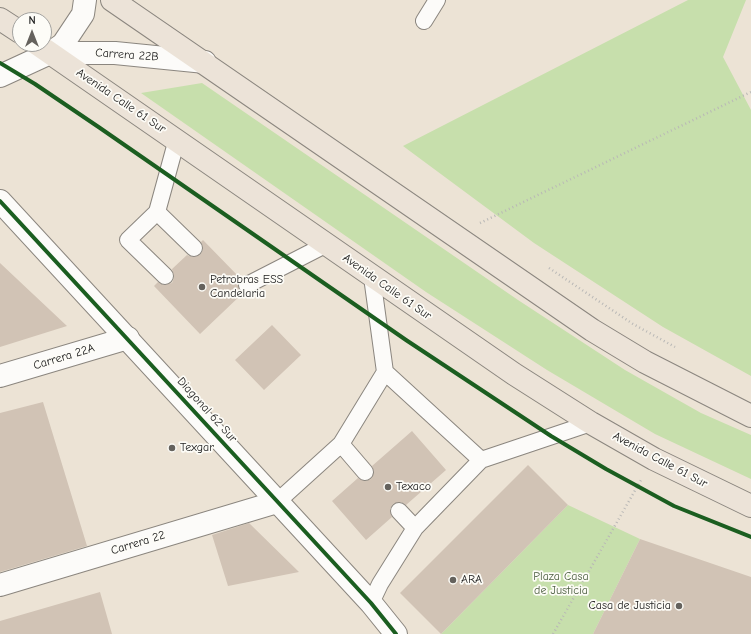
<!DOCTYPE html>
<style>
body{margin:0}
#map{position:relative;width:751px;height:634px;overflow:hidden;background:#ece3d5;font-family:"Comic Neue",sans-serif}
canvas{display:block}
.north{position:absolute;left:12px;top:12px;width:40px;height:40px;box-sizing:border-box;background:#fdfcf7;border:1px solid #a3a29f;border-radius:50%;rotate:0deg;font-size:11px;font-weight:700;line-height:16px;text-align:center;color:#1c1c1c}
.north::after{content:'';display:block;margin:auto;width:14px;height:18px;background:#65625d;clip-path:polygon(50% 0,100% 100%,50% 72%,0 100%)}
</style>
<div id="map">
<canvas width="751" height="634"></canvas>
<div class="north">N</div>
</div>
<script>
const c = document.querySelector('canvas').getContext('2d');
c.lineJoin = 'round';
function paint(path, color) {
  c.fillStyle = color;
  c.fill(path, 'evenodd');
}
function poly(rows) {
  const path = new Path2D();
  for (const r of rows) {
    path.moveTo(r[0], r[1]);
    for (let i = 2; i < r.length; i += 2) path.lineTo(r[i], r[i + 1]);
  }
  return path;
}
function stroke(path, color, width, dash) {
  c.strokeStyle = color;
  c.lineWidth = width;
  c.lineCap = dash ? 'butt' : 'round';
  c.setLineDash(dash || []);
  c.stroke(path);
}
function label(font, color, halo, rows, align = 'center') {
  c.font = font + ' "Comic Neue",sans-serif';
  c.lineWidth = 3.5;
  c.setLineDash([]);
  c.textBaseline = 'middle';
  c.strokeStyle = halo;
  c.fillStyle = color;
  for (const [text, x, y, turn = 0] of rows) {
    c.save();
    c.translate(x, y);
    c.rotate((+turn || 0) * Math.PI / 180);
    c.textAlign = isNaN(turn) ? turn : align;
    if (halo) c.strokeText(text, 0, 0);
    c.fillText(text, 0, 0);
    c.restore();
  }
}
paint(poly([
 [688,0,746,0,723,57,751,110,751,376,663,327,534,243,403,146],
 [202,83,518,300,625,370,701,413,751,435,751,479,655,434,547,370,426,292,141,93],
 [568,505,640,539,593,634,441,634]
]), '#c7dfac');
paint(poly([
 [203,240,240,278,238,285,243,293,200,334,154,286,158,282,163,285,172,283,174,278,172,269,187,255,192,257,200,255,203,250,201,242],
 [0,263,67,326,0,347],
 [272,325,301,355,264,390,235,360],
 [43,402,87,546,0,572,0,413],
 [412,431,446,470,406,505,401,502,393,504,390,509,392,517,366,540,332,501,358,478,366,481,371,479,374,471,372,466],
 [528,465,568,505,441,634,400,593],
 [249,523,299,572,228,586,212,535],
 [640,539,751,577,751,634,593,634],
 [100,592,112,634,0,634,0,621]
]), '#d1c3b5');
const service = poly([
 [424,21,437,0],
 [157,212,177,139],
 [165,276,128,240,157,212,194,248],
 [247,285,327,244],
 [385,372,481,460],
 [341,444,365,472],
 [277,502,341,444,385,372,372,277],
 [399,511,415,528],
 [371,603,380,584,415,528,481,460,591,423]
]);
const minor = poly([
 [0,376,128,338],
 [0,585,277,502]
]);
const tertiary = poly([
 [50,53,115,53,205,62],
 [0,76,50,53,63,44,83,14,85,0],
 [0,201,371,603,396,634]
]);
const primary = poly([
 [112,0,592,330,645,362,751,416],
 [0,19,20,32],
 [37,44,514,374,591,423,654,459,751,506]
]);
stroke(service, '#8b867f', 18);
stroke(minor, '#8b867f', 24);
stroke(tertiary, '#8b867f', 24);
stroke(primary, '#8b867f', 24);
stroke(poly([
 [480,223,751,92],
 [549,268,633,324,675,347],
 [553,634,641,480]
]), '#b9b8b6', 2.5, [1, 3]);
stroke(service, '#fcfbf9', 16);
stroke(minor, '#fcfbf9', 22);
stroke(tertiary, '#fcfbf9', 22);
stroke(primary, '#ece3d8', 22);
stroke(poly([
 [0,63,35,84,100,128,406,340,551,436,606,469,674,506,751,537],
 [0,201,371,603,396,634]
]), '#1b5e20', 4);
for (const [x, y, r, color] of [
 [202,287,4,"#65625d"],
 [172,448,4,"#65625d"],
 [388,487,4,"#65625d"],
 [453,580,4,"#65625d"],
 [679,606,4,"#65625d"]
]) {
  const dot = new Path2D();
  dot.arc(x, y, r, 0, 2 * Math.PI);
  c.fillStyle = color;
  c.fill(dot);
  stroke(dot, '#fdfcf7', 1.5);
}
label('12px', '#1c1c1c', '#fdfcf7', [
 ["Carrera 22B",127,55,4],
 ["Avenida Calle 61 Sur",121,101,34],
 ["Avenida Calle 61 Sur",387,287,35],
 ["Carrera 22A",64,357,-17],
 ["Diagonal 62 Sur",207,410,48],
 ["Avenida Calle 61 Sur",660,460,28],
 ["Carrera 22",138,543,-17]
]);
label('12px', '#1c1c1c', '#fdfcf7', [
 ["Petrobras ESS",210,280],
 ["Candelaria",210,294],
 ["Texgar",180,448],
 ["Texaco",396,487],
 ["ARA",461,580],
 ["Casa de Justicia",671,606,"right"]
], 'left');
label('12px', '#4d5f42', '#fdfcf7', [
 ["Plaza Casa",561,577],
 ["de Justicia",561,591]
]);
</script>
